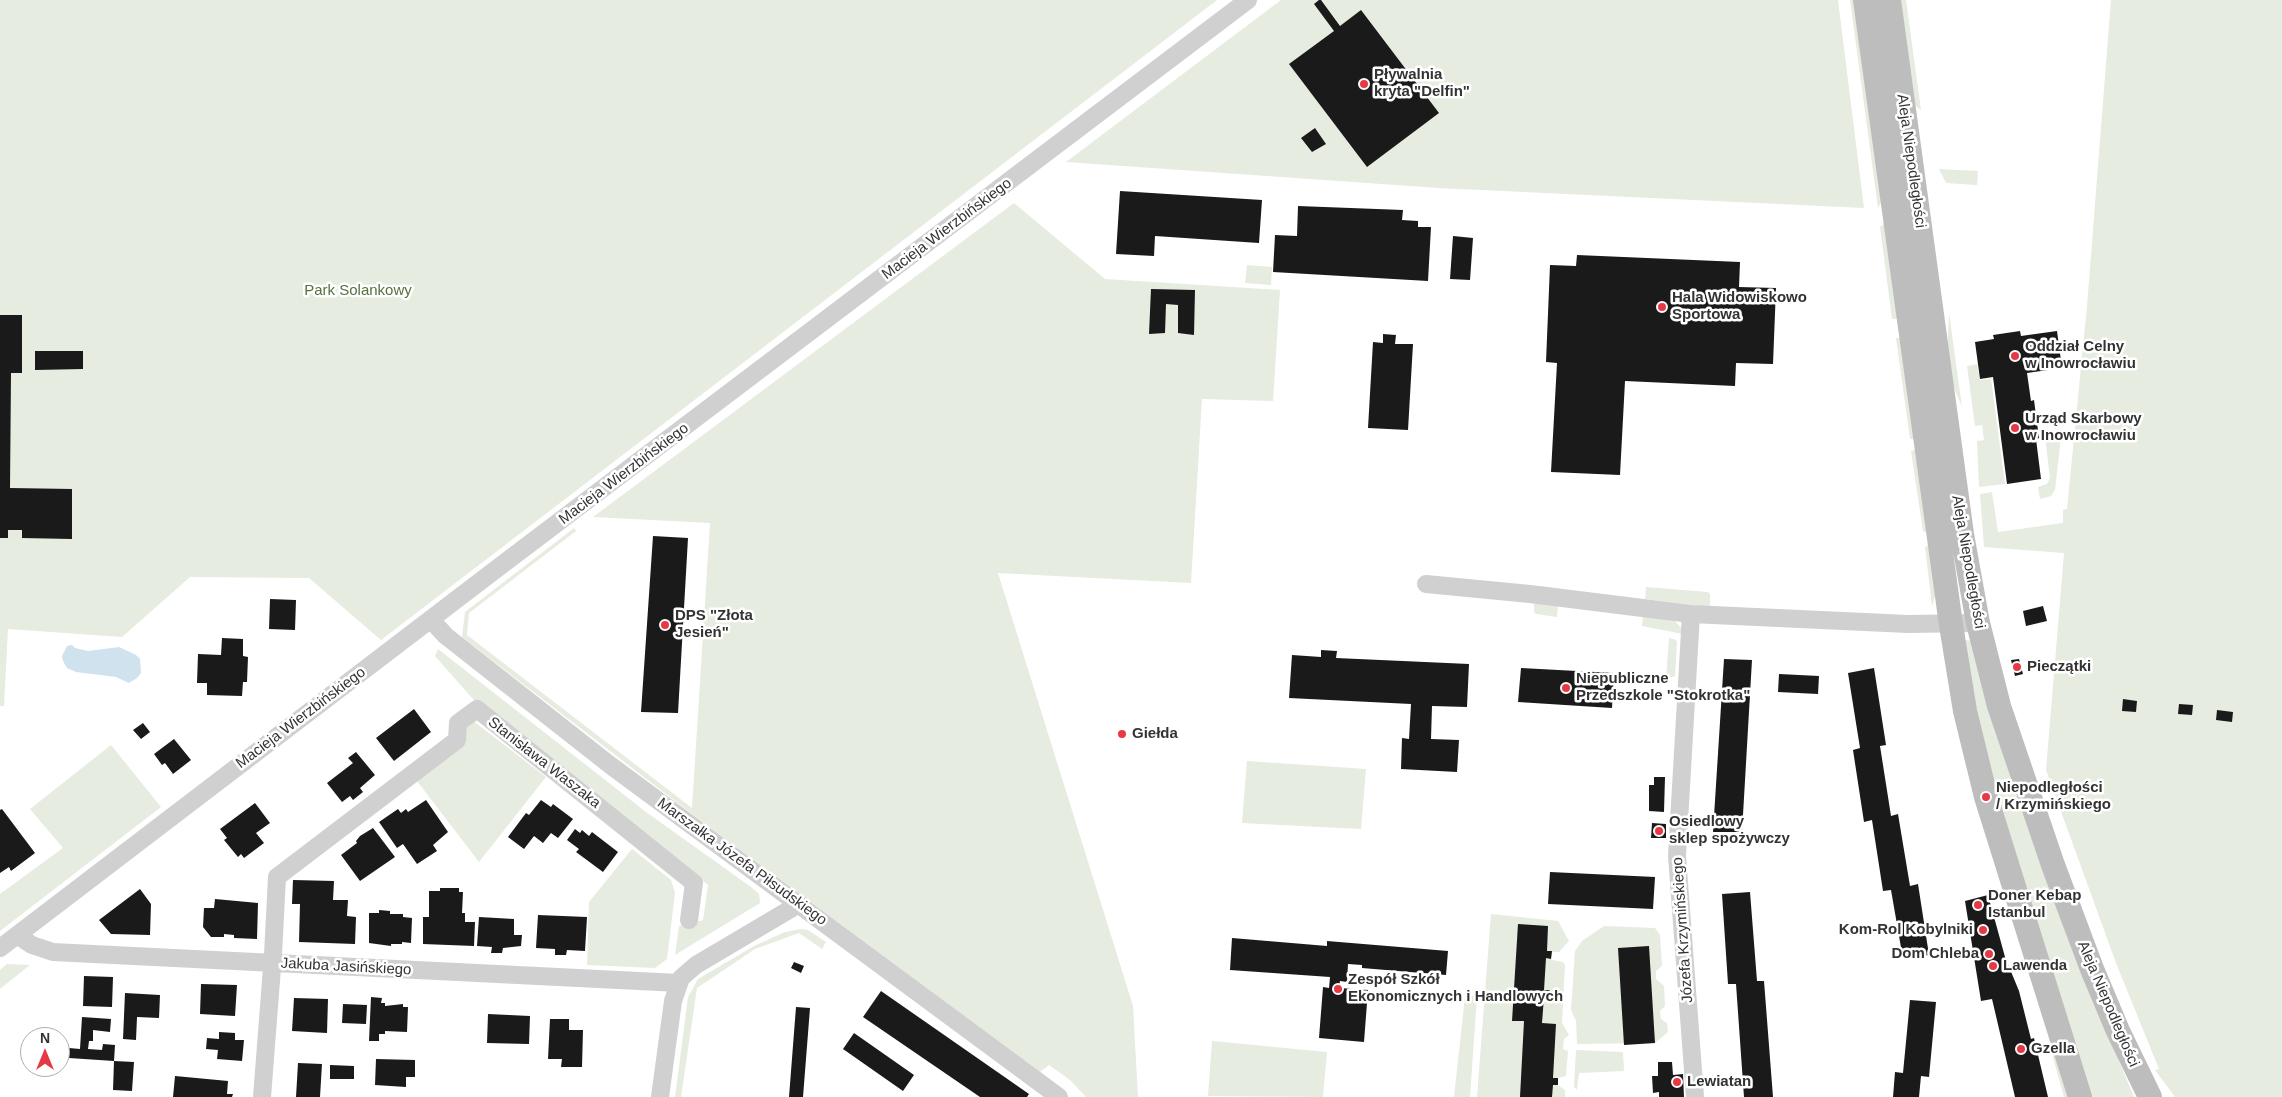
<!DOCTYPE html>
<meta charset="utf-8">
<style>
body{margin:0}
#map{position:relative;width:2282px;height:1097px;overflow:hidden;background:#fff;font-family:Arial,sans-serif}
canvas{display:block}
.north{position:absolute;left:20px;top:1027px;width:50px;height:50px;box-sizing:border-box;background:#fff;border:1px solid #adadad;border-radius:50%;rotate:0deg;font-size:14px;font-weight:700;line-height:20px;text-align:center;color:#333}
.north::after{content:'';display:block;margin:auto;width:18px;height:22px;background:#e63946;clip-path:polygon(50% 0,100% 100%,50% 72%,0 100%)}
</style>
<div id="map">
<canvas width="2282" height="1097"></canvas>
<div class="north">N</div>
</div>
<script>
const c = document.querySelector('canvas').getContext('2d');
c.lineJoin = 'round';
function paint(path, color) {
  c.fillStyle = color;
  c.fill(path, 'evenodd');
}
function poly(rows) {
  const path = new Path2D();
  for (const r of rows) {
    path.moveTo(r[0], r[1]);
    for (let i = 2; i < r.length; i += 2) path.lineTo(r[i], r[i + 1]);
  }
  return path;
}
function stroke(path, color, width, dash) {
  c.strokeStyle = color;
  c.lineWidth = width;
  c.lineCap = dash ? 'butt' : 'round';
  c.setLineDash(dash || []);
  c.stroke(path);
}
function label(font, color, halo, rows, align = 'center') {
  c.font = font + ' Arial,sans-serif';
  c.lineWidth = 5;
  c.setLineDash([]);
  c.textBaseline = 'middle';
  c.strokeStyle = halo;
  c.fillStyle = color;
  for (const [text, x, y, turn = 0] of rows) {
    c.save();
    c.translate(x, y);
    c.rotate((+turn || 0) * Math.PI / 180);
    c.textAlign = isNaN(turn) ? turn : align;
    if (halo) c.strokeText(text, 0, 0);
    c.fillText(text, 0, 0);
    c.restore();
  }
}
paint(poly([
 [0,0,1217,0,381,640,309,578,190,577,122,637,8,629,4,706,0,706],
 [1281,0,1838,0,1864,208,1439,188,1066,162],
 [1850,0,1856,0,1883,199,1878,208],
 [1899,0,1906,0,1921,110,1916,106,1912,98],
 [2111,0,2282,0,2282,1097,2175,1097,2155,1070,2159,1069,2116,963,2046,770,2064,553,1984,547,1980,494,1992,492,1998,532,2063,523,2063,510,2067,509,2087,306],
 [1939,169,1978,171,1977,185,1946,183],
 [1014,203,1105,279,1280,290,1273,401,1202,399,1191,583,998,573,1133,1006,1138,1097,1086,1097,1070,1080,1049,1065,1040,1072,692,814,462,637,465,612,574,528,576,531,469,613,467,635,692,808,710,523,593,517],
 [1885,223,1900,319,1892,319,1880,227],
 [1247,265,1272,267,1271,285,1245,283],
 [1949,313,1962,407,1950,378,1947,359],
 [1896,338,1902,338,1916,439,1910,439],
 [1977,364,1980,380,1991,379,2005,484,1979,487,1977,441,1984,440,1982,425,1975,426,1967,366],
 [2058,434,2061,437,2055,490,2051,496,2040,499,2038,487,2047,484,2050,478,2045,436],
 [1916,450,1929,533,1923,531,1911,451],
 [1930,544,1936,593,1932,606,1925,547],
 [1646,587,1708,592,1710,594,1710,607,1645,599],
 [1534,602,1558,605,1557,617,1536,614,1534,612],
 [1643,616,1675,621,1682,629,1683,634,1642,626],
 [1669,638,1676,640,1677,642,1675,676,1666,679],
 [1967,640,1971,641,2110,1039,2134,1097,2091,1097,1985,757,1963,642],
 [438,649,646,812,751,887,759,894,760,903,675,955,679,926,703,920,708,885,480,707,435,656],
 [472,720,546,777,479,862,417,781,466,743,460,734],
 [111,745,161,807,0,931,0,894,63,848,30,809],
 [1247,761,1366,769,1361,829,1242,823],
 [632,849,671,880,675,893,667,959,655,968,587,965,589,902],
 [1491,914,1558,921,1569,941,1559,952,1552,952,1551,959,1552,960,1563,962,1565,965,1562,1023,1569,1035,1564,1039,1563,1049,1568,1051,1566,1076,1558,1078,1558,1085,1565,1090,1565,1097,1477,1097],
 [1604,926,1655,928,1660,935,1662,966,1656,971,1656,979,1664,986,1665,1006,1660,1011,1661,1019,1667,1023,1668,1032,1655,1043,1577,1044,1576,1021,1571,1010,1575,951,1582,941],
 [801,929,808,930,826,942,822,949,799,933,755,949,697,988,681,1097,675,1097,688,997,698,979,754,946,785,932],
 [7,964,30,965,0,989,0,970],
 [1465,996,1477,996,1470,1097,1454,1097],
 [1212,1041,1327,1052,1323,1097,1208,1096],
 [2049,1043,2056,1047,2071,1097,2064,1097],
 [1576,1050,1623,1052,1624,1071,1579,1073,1577,1090,1574,1087]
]), '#e6ecdf');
paint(poly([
 [72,645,75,648,88,651,119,647,136,655,140,659,141,673,137,678,129,683,116,677,76,672,67,668,63,661,62,656,67,646]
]), '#cfe2ee');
paint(poly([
 [1319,0,1321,0,1340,26,1361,10,1439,113,1367,167,1289,64,1334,31,1314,4],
 [1315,128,1326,144,1312,152,1301,138],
 [1120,191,1262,200,1259,243,1155,236,1154,256,1116,254],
 [1298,206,1403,210,1402,220,1418,221,1418,227,1431,227,1428,281,1273,272,1275,235,1297,236],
 [1453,236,1473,238,1470,280,1450,279],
 [1577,255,1740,262,1739,287,1776,288,1773,364,1736,363,1735,386,1625,381,1620,475,1551,472,1557,363,1546,362,1550,265,1576,266],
 [1151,289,1195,290,1194,335,1178,333,1178,305,1166,304,1165,333,1149,334],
 [0,315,22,315,22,373,11,373,10,488,72,489,72,539,22,538,22,530,8,530,8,538,0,538],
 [2020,331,2021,336,2057,331,2062,368,2027,373,2031,401,2034,400,2039,438,2036,439,2041,479,2007,484,1993,377,1980,379,1975,342,1994,339,1993,335],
 [1383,334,1396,335,1395,344,1413,344,1408,430,1368,428,1373,342,1383,343],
 [35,351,83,351,83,369,35,370],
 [653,536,688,538,678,713,641,712],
 [270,599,296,600,295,630,269,629],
 [2043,606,2047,621,2026,626,2023,611],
 [222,638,243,639,243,656,248,657,247,682,243,682,242,696,207,695,207,683,197,683,198,654,221,655],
 [1321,650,1337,651,1336,658,1469,664,1467,707,1432,706,1431,739,1459,740,1457,772,1401,769,1402,738,1409,739,1411,704,1289,698,1292,655,1321,657],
 [1724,659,1752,660,1742,832,1713,832],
 [2019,659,2023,674,2015,676,2011,660],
 [1521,668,1614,673,1612,708,1518,702],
 [1874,668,1886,745,1880,746,1891,816,1898,814,1910,886,1918,884,1929,955,1903,959,1891,890,1883,891,1872,820,1864,822,1853,750,1860,748,1848,673],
 [1779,674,1819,676,1818,694,1778,692],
 [2123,699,2137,701,2136,712,2122,711],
 [2179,704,2193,705,2192,715,2178,714],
 [414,709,431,732,394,761,376,738],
 [2217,710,2233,712,2232,722,2216,720],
 [143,723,150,732,141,739,133,730],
 [174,739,191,760,173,774,165,763,162,765,154,754],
 [356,752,375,775,360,788,363,792,353,800,350,796,342,802,327,783,353,763,348,758],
 [1654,777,1665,777,1664,812,1649,811,1649,785,1654,785],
 [426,800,448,832,433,845,437,851,417,864,403,844,397,848,379,822,398,809,401,813,406,809,408,812],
 [541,800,551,807,553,804,573,819,558,838,551,833,543,843,534,836,524,849,508,837,526,813,529,815],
 [255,803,270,823,256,833,264,843,244,858,241,854,238,857,224,840,227,838,220,829],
 [2,809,35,853,11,871,9,867,0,873,0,810],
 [1652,823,1666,824,1666,838,1651,838],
 [373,828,395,857,360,881,341,855,357,843,356,841,360,836],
 [575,829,580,833,582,830,589,836,592,832,618,852,603,872,576,852,579,849,567,840],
 [1550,872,1655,877,1653,909,1548,904],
 [293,880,334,881,333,900,348,900,347,916,356,917,355,944,299,942,300,904,292,904],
 [440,888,459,888,459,892,463,892,462,913,465,913,465,922,475,922,474,946,423,944,423,917,429,917,429,891,440,891],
 [140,889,151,904,150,935,111,934,99,920],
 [1750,892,1757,981,1764,981,1773,1097,1744,1097,1736,984,1728,984,1722,894],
 [1988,895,2005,957,2019,991,2031,1039,2034,1038,2048,1097,2015,1097,1992,999,1981,1001,1965,901],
 [215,899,258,903,257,939,234,938,234,935,224,934,224,937,211,937,203,927,204,908,214,908],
 [379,910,390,911,390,914,403,914,403,917,412,918,411,943,402,942,402,944,391,944,391,946,369,943,369,913,379,913],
 [538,915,587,917,585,951,567,950,566,955,555,955,555,949,536,948],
 [479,917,514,919,514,935,522,935,521,946,503,948,502,953,491,953,492,947,477,946],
 [1518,924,1548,926,1547,951,1552,951,1551,959,1546,958,1544,990,1550,990,1549,997,1544,997,1542,1023,1556,1024,1553,1078,1558,1078,1558,1085,1553,1085,1552,1097,1520,1097,1524,1021,1512,1021],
 [1232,938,1327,946,1327,941,1448,951,1446,975,1362,968,1362,965,1348,964,1347,982,1340,981,1339,988,1368,990,1364,1042,1319,1038,1323,987,1329,988,1330,977,1230,970],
 [1649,946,1655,1043,1624,1045,1618,948],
 [794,962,804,966,801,973,791,968],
 [84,976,113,977,112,1007,83,1006],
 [201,984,237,985,235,1016,200,1014],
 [881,991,1029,1094,1027,1097,980,1097,863,1017],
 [125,993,160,995,159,1018,137,1017,136,1040,123,1039],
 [371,997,382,998,381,1003,385,1003,385,1006,403,1004,403,1007,408,1007,407,1032,385,1031,385,1034,379,1034,379,1041,369,1041],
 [294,998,328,999,327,1033,292,1031],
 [1910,1000,1936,1002,1929,1077,1921,1076,1919,1097,1893,1097,1895,1072,1903,1073],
 [343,1004,367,1005,366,1024,342,1023],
 [796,1007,810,1008,803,1097,789,1097],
 [488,1014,530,1016,529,1044,487,1043],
 [82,1017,111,1019,110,1032,93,1030,93,1041,89,1041,88,1049,102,1050,103,1044,115,1045,114,1061,69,1058,69,1048,80,1049],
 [550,1019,569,1019,569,1030,583,1030,582,1067,561,1067,562,1059,548,1059],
 [219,1032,235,1033,235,1040,244,1040,242,1061,217,1059,218,1050,206,1049,207,1038,219,1039],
 [854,1033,914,1075,903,1091,843,1049],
 [376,1059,415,1060,415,1077,406,1077,406,1087,375,1085],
 [114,1061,134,1062,132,1091,113,1090],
 [1658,1062,1672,1062,1673,1075,1683,1074,1684,1097,1659,1097,1659,1092,1653,1093,1652,1076,1658,1076],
 [298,1063,322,1064,320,1097,296,1097],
 [330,1065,354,1066,354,1079,330,1079],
 [175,1076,228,1081,227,1094,233,1094,232,1097,173,1097]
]), '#1a1a1a');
stroke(poly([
 [1426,584,1530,594,1691,614,1908,624,1978,623],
 [1691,614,1677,856,1695,1097],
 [431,620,446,636,610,765,1059,1097],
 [17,935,32,945,53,952,679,983],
 [0,948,499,567,1248,0],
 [262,1097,273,955,277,877,457,740,458,723,477,709,694,883,689,920],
 [660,1097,673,1001,681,978,696,965,799,904]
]), '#d0d0d0', 18);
stroke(poly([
 [1865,0,1951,625,1965,711,1986,797,2080,1097],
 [1889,0,1962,534,1978,623,1999,706,2053,865,2092,969,2118,1031,2150,1097]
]), '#bdbdbd', 24);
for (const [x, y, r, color] of [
 [1364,84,5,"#e63946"],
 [1662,307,5,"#e63946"],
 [2015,356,5,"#e63946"],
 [2015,428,5,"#e63946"],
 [665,625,5,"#e63946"],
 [2017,667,5,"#e63946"],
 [1566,688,5,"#e63946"],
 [1122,734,5,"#e63946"],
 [1986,797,5,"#e63946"],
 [1659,831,5,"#e63946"],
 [1978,905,5,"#e63946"],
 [1983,930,5,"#e63946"],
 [1989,954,5,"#e63946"],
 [1993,966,5,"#e63946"],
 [1338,989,5,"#e63946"],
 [2021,1049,5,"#e63946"],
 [1677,1082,5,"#e63946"]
]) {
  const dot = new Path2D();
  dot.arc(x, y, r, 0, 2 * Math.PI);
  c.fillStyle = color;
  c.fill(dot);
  stroke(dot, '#fff', 2);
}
label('bold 15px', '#333', '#fff', [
 ["Pływalnia",1374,75],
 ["kryta \"Delfin\"",1374,92],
 ["Hala Widowiskowo",1672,298],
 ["Sportowa",1672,315],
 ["Oddział Celny",2025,347],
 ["w Inowrocławiu",2025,364],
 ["Urząd Skarbowy",2025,419],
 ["w Inowrocławiu",2025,436],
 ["DPS \"Złota",675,616],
 ["Jesień\"",675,633],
 ["Pieczątki",2027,667],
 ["Niepubliczne",1576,679],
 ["Przedszkole \"Stokrotka\"",1576,696],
 ["Giełda",1132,734],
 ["Niepodległości",1996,788],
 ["/ Krzymińskiego",1996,805],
 ["Osiedlowy",1669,822],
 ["sklep spożywczy",1669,839],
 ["Doner Kebap",1988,896],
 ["Istanbul",1988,913],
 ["Kom-Rol Kobylniki",1973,930,"right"],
 ["Dom Chleba",1979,954,"right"],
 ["Lawenda",2003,966],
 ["Zespół Szkół",1348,980],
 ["Ekonomicznych i Handlowych",1348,997],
 ["Gzella",2031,1049],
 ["Lewiatan",1687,1082]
], 'left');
label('15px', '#333', '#fff', [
 ["Aleja Niepodległości",1911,161,82],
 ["Macieja Wierzbińskiego",947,229,-37],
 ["Macieja Wierzbińskiego",624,474,-37],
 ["Aleja Niepodległości",1968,562,80],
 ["Macieja Wierzbińskiego",301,718,-37],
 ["Stanisława Waszaka",544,763,38],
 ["Marszałka Józefa Piłsudskiego",742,862,36],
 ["Józefa Krzymińskiego",1683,930,-94],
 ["Jakuba Jasińskiego",346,967,3],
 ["Aleja Niepodległości",2108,1004,67]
]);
label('15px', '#56703f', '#fff', [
 ["Park Solankowy",358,291]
]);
</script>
